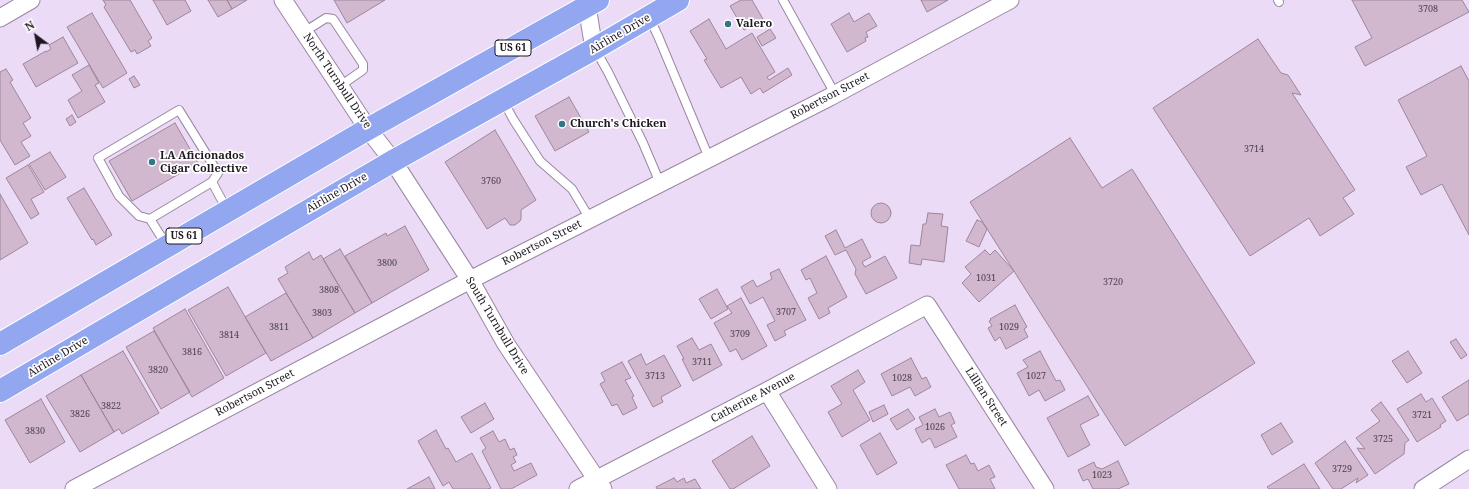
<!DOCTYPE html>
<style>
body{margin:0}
#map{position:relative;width:1469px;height:489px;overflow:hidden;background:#ecdbf6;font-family:"Noto Serif",serif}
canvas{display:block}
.north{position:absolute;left:16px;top:16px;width:40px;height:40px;-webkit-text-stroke:3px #fff;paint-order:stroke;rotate:328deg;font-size:11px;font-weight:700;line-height:16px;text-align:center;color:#1e1721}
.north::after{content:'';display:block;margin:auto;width:14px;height:18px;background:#1e1721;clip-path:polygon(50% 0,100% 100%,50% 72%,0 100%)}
</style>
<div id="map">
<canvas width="1469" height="489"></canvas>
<div class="north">N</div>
</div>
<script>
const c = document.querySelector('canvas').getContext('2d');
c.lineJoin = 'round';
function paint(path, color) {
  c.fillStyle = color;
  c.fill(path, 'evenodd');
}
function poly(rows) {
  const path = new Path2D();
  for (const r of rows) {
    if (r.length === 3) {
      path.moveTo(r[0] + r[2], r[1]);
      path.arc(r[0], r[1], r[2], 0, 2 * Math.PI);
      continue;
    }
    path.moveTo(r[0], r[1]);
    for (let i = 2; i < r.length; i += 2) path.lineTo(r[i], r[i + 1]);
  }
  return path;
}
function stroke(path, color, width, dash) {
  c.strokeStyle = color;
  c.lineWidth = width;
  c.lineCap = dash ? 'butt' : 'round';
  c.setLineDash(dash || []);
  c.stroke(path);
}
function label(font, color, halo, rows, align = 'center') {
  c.font = font + ' "Noto Serif",serif';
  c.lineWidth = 3.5;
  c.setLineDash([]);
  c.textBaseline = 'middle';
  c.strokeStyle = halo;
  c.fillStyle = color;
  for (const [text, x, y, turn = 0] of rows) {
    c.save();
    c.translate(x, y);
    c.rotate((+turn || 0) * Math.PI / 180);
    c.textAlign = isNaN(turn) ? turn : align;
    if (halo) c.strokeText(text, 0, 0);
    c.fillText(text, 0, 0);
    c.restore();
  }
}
const building = poly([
 [103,0,130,0,152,38,148,41,151,46,137,54,135,50,131,52,104,7,106,5,103,0],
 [153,0,185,0,191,11,167,25,153,0],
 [208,0,227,0,232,9,218,17,208,0],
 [227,0,247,0,232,9,227,0],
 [334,0,385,0,347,23,334,0],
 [741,0,752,0,763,19,744,30,730,6,741,0],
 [921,0,948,0,927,12,921,0],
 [1352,0,1462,0,1469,12,1365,66,1355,47,1372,38,1352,0],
 [92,13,127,73,103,88,67,27,92,13],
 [849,13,854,22,869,13,877,26,866,32,868,37,865,38,866,41,847,52,831,24,849,13],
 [709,19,726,49,752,33,775,72,767,77,769,80,788,68,792,75,763,93,760,88,751,94,741,77,721,88,704,60,707,59,690,31,709,19],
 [770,29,776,38,762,46,757,37,770,29],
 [63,37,78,63,36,87,23,64,46,51,46,52,51,49,49,45,63,37],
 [1258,39,1281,73,1288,75,1301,95,1292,93,1355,190,1343,198,1354,214,1320,236,1309,218,1250,256,1153,108,1258,39],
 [89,65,99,83,95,85,105,102,78,118,68,100,82,91,72,75,89,65],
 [1461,66,1469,81,1469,235,1442,184,1421,195,1406,167,1427,156,1398,100,1461,66],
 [6,69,13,80,10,82,31,118,23,123,31,136,21,142,30,156,15,165,0,140,0,72,6,69],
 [134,76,140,85,134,88,129,79,134,76],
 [569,97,589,132,555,151,535,116,569,97],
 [72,115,76,122,70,126,66,119,72,115],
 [175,123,198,163,132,201,109,161,175,123],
 [495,130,536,200,521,210,521,219,520,221,515,225,510,225,505,218,487,229,445,162,495,130],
 [1070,138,1102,188,1132,169,1255,363,1125,446,970,202,1070,138],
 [50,152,66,177,45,190,29,164,50,152],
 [28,165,44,192,31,199,39,214,31,219,6,178,28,165],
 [84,188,112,235,96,245,93,239,92,240,67,198,84,188],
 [0,194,28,243,0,260,0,194],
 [881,213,10],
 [928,213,943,214,941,226,948,227,944,262,922,259,921,265,909,263,911,245,920,246,923,224,926,224,928,213],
 [977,220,982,222,987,229,979,247,966,241,977,220],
 [405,226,429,270,372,303,345,256,386,233,387,236,405,226],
 [836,230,845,248,862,239,871,257,862,262,865,267,885,256,897,278,866,294,855,274,856,269,846,250,835,255,825,236,836,230],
 [340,249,372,303,355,313,323,259,340,249],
 [985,250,990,255,995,250,1014,271,979,302,962,283,971,274,965,267,985,250],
 [309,252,313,260,321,255,355,313,313,338,278,279,288,273,285,267,309,252],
 [826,256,847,297,828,308,830,313,819,319,808,298,817,293,810,278,806,280,801,270,826,256],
 [779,269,806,320,784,331,786,335,775,341,767,325,775,321,763,297,750,304,741,287,753,280,757,287,772,279,770,273,779,269],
 [228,287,266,353,226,376,188,310,228,287],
 [717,289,728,309,711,319,699,299,717,289],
 [286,293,313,338,271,361,245,317,286,293],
 [741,298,767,346,742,360,736,349,730,352,714,323,732,313,727,306,741,298],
 [1015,305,1027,327,1024,329,1028,337,1006,349,1000,337,995,341,988,328,992,326,989,321,991,320,990,319,1015,305],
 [185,309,224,378,192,397,153,328,185,309],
 [154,331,190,392,161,409,126,347,154,331],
 [692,338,699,350,711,344,722,365,693,381,682,359,684,359,677,346,692,338],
 [1456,339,1467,355,1461,359,1450,342,1456,339],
 [123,351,159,413,122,434,119,429,114,432,81,375,123,351],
 [1040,351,1056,381,1060,380,1065,390,1045,401,1039,390,1029,396,1017,373,1028,367,1023,360,1040,351],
 [1408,351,1422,373,1407,383,1392,361,1408,351],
 [641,354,646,365,664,355,681,386,661,397,663,402,653,407,628,361,641,354],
 [911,358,922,379,926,377,931,387,915,396,910,387,892,396,881,374,911,358],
 [622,362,631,378,625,380,634,396,632,397,637,408,623,415,617,404,612,406,600,384,605,381,601,373,622,362],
 [858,370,865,382,853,390,870,420,842,437,828,412,842,404,831,386,858,370],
 [81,375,114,432,80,452,46,396,81,375],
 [1469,380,1469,414,1457,421,1442,397,1469,380],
 [1421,394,1426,402,1432,398,1446,421,1440,425,1441,427,1417,442,1397,409,1421,394],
 [1088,396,1099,415,1080,425,1090,445,1068,457,1047,418,1088,396],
 [41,399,65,442,30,463,5,420,41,399],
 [1381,402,1409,440,1405,443,1404,454,1375,474,1357,448,1365,449,1356,438,1380,421,1371,410,1381,402],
 [485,403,494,419,471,433,461,417,485,403],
 [884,405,888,414,873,422,869,412,884,405],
 [908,409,915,419,897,430,890,419,908,409],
 [935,409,939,417,950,412,955,423,951,425,957,437,935,448,930,438,922,443,915,429,923,425,919,417,935,409],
 [1281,423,1293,442,1272,455,1261,435,1281,423],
 [436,430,446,449,448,448,456,462,472,453,491,488,488,489,453,489,449,482,443,486,418,441,436,430],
 [493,431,499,442,505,439,510,450,514,448,517,455,513,457,516,462,511,465,514,471,531,463,537,475,511,489,501,489,482,451,486,448,480,438,493,431],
 [880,433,897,463,877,475,860,445,880,433],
 [752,436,770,466,733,489,730,489,712,461,752,436],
 [1345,441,1368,475,1356,483,1358,478,1341,489,1333,489,1315,463,1345,441],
 [966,455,971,464,974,463,978,471,989,465,995,477,990,479,995,489,959,489,946,465,966,455],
 [1118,461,1129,484,1118,489,1093,489,1088,479,1083,481,1078,470,1094,462,1096,467,1102,469,1118,461],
 [1304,464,1320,489,1269,489,1267,487,1304,464],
 [429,477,435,489,407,489,429,477],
 [674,478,677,482,684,478,686,483,695,479,701,489,657,489,656,487,674,478]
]);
paint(building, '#d1b8ce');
stroke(building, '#9d869b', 1);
const lane = poly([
 [783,0,835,94],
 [1278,0,1279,2],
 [649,17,658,36,709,158],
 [304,32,326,18,333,19,363,64,363,70,340,86],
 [595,49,608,72,643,143,660,183],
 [503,100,513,119,540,161,572,189,590,219],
 [150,219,139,216,119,196,98,158,179,110,218,173,212,182],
 [167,246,150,219,212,182,227,210]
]);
const street = poly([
 [283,0,368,129,393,161,470,280,506,344,603,489],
 [586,0,594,49],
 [0,18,31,0],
 [767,391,828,489],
 [74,489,470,280,830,97,1010,0],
 [578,489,767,391,927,305,1045,489],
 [1423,489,1469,459]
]);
const highway = poly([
 [0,344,368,129,598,0],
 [0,391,393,161,594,49,678,0]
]);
stroke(lane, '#9988a2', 10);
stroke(street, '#9988a2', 19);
stroke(highway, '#fff', 24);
stroke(lane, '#fff', 8);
stroke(street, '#fff', 17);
stroke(highway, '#92a7f0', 22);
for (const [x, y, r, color] of [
 [728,24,4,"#337786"],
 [562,124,4,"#337786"],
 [152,162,4,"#337786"]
]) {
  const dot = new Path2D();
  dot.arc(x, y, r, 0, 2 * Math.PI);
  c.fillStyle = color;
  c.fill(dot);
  stroke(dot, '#fff', 1.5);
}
label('9px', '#4b3f4c', null, [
 ["3708",1428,9],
 ["3714",1254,149],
 ["3760",491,181],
 ["3800",387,263],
 ["1031",986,278],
 ["3720",1113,282],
 ["3808",329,290],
 ["3707",786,312],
 ["3803",322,313],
 ["3811",279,327],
 ["1029",1009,327],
 ["3709",740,334],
 ["3814",229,335],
 ["3816",192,352],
 ["3711",702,362],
 ["3820",158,370],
 ["3713",655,376],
 ["1027",1036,376],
 ["1028",902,378],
 ["3822",111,406],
 ["3826",80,414],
 ["3721",1422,415],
 ["1026",935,427],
 ["3830",35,431],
 ["3725",1383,439],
 ["3729",1342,469],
 ["1023",1102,475]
]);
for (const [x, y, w] of [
 [513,48,36],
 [184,236,36]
]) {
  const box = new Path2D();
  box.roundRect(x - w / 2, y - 8, w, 16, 3);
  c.fillStyle = '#fff';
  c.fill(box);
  stroke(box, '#1e1721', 1);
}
label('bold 10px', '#1e1721', null, [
 ["US 61",513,48],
 ["US 61",184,236]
]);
label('bold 11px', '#1e1721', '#fff', [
 ["Valero",736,24],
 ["Church's Chicken",570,124],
 ["LA Aficionados",160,156],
 ["Cigar Collective",160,169]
], 'left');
label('11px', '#1e1721', '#fff', [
 ["Airline Drive",620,34,-30],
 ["North Turnbull Drive",337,81,56],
 ["Robertson Street",830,96,-28],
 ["Airline Drive",337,193,-30],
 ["Robertson Street",542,243,-27],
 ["South Turnbull Drive",497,326,59],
 ["Airline Drive",58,357,-31],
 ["Robertson Street",255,393,-28],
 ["Lillian Street",986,397,57],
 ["Catherine Avenue",753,398,-28]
]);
</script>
